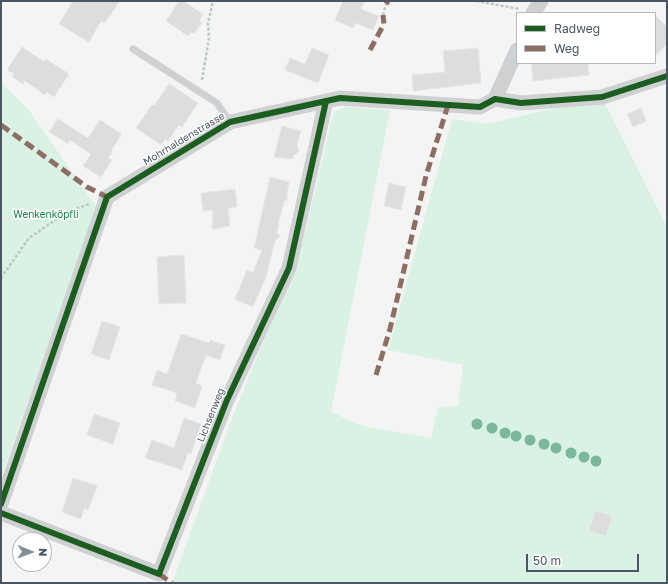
<!DOCTYPE html>
<meta charset="utf-8">
<style>
body{margin:0}
#map{position:relative;width:668px;height:584px;overflow:hidden;background:#f4f4f4;font-family:"Golos Text",sans-serif}
canvas{display:block}
.frame{position:absolute;inset:0;border:2px solid #4a5661;pointer-events:none}
.legend{position:absolute;left:516px;top:12px;width:140px;height:52px;box-sizing:border-box;background:#fff;border:1px solid #b7bbc0;margin:0;padding:5px 7px;list-style:none;font-size:12px;color:#4a5661}
.legend li{display:flex;align-items:center;gap:8px;height:20px}
.legend b{width:20px;border:1px solid #b7bbc0}
.north{position:absolute;left:12px;top:532px;width:40px;height:40px;box-sizing:border-box;background:#fff;border:1px solid #b7bbc0;border-radius:50%;rotate:91deg;font-size:11px;font-weight:700;line-height:16px;text-align:center;color:#4a5661}
.north::after{content:'';display:block;margin:auto;width:14px;height:18px;background:#868d94;clip-path:polygon(50% 0,100% 100%,50% 72%,0 100%)}
.scale{position:absolute;left:526px;top:554px;width:113px;height:18px;box-sizing:border-box;border:2px solid #4a5661;border-top:0;padding-left:5px;font-size:12px;line-height:14px;white-space:nowrap;color:#4a5661;-webkit-text-stroke:3px #fff;paint-order:stroke}
</style>
<div id="map">
<canvas width="668" height="584"></canvas>
<div class="frame"></div>
<ul class="legend">
<li><b style="height:5px;background:#1b5e20"></b>Radweg</li>
<li><b style="height:5px;background:#8d6e63"></b>Weg</li>
</ul>
<div class="north">N</div>
<div class="scale">50 m</div>
</div>
<script>
const c = document.querySelector('canvas').getContext('2d');
c.lineJoin = 'round';
function paint(path, color) {
  c.fillStyle = color;
  c.fill(path, 'evenodd');
}
function poly(rows) {
  const path = new Path2D();
  for (const r of rows) {
    path.moveTo(r[0], r[1]);
    for (let i = 2; i < r.length; i += 2) path.lineTo(r[i], r[i + 1]);
  }
  return path;
}
function stroke(path, color, width, dash) {
  c.strokeStyle = color;
  c.lineWidth = width;
  c.lineCap = dash ? 'butt' : 'round';
  c.setLineDash(dash || []);
  c.stroke(path);
}
function label(font, color, halo, rows, align = 'center') {
  c.font = font + ' "Golos Text",sans-serif';
  c.lineWidth = 3;
  c.setLineDash([]);
  c.textBaseline = 'middle';
  c.strokeStyle = halo;
  c.fillStyle = color;
  for (const [text, x, y, turn = 0] of rows) {
    c.save();
    c.translate(x, y);
    c.rotate((+turn || 0) * Math.PI / 180);
    c.textAlign = isNaN(turn) ? turn : align;
    if (halo) c.strokeText(text, 0, 0);
    c.fillText(text, 0, 0);
    c.restore();
  }
}
paint(poly([
 [1,82,28,109,97,208,1,477],
 [602,97,667,227,667,583,172,583,231,421,302,246,334,111,345,107,390,110,331,412,363,426,431,438,438,407,458,406,463,365,388,350,452,119,487,124]
]), '#d9f2e3');
const building = poly([
 [73,1,120,1,105,23,101,21,89,42,59,24,73,1],
 [179,1,183,1,203,14,199,21,202,23,194,34,191,32,188,36,166,21,179,1],
 [343,1,365,1,361,9,379,16,373,30,356,23,353,28,335,20,343,1],
 [655,15,667,27,667,44,655,56,655,15],
 [22,47,44,62,46,59,69,74,54,97,47,92,45,95,25,81,23,84,12,77,14,74,7,70,22,47],
 [312,48,329,55,318,83,285,70,290,58,305,64,312,48],
 [478,48,481,83,413,91,412,75,445,72,443,51,478,48],
 [531,63,588,63,589,75,533,81,531,63],
 [169,84,198,103,182,127,179,125,168,141,165,139,161,145,136,128,152,105,154,106,169,84],
 [641,108,646,121,633,127,627,114,641,108],
 [58,119,88,138,100,120,122,134,111,151,113,152,108,158,112,160,101,177,83,166,91,154,70,140,68,144,49,132,58,119],
 [282,126,301,131,297,145,299,151,294,155,293,159,274,157,282,126],
 [270,177,289,182,287,194,288,198,284,202,279,221,277,233,280,236,275,241,266,277,253,307,235,299,247,270,253,273,262,250,254,248,270,177],
 [389,183,406,187,401,210,384,206,389,183],
 [235,189,237,207,228,208,230,226,212,229,213,210,203,211,201,193,235,189],
 [184,255,186,303,159,304,157,257,184,255],
 [102,321,120,327,109,360,91,354,102,321],
 [181,334,209,343,210,340,225,345,220,360,206,355,196,383,202,386,195,408,175,401,177,393,152,385,157,370,167,374,181,334],
 [94,414,120,423,113,444,87,435,94,414],
 [184,418,201,424,191,454,188,453,182,470,145,458,152,440,174,448,184,418],
 [73,478,97,486,88,510,84,509,81,519,62,512,73,478],
 [595,511,612,516,606,536,589,531,595,511]
]);
paint(building, '#ddddde');
stroke(building, '#e5e6e7', 1);
stroke(poly([
 [476,1,520,9],
 [383,15,386,4],
 [202,80,209,38,208,23,213,1],
 [1,278,29,238,67,212,89,204]
]), '#bcc7c4', 2.5, [3, 2]);
stroke(poly([
 [133,49,217,103,230,122]
]), '#ced0d2', 7);
stroke(poly([
 [533,13,541,1],
 [495,99,517,50],
 [1,504,107,197,230,122,340,98,480,107,495,99,521,103,602,97,667,76],
 [1,513,159,574,227,400,289,268,326,101]
]), '#ced0d2', 15);
stroke(poly([
 [386,4,388,1],
 [370,50,384,24,383,15],
 [1,125,87,187,107,197],
 [376,375,390,329,426,176,448,105],
 [159,574,172,583]
]), '#8d6e63', 5, [10, 5]);
stroke(poly([
 [1,504,107,197,230,122,340,98,480,107,495,99,521,103,602,97,667,76],
 [1,513,159,574,227,400,289,268,326,101]
]), '#1b5e20', 6);
c.fillStyle = '#7ab899';
for (const [x, y] of [
 [477,424],
 [492,428],
 [505,433],
 [516,436],
 [530,440],
 [544,444],
 [556,448],
 [571,453],
 [584,457],
 [596,461]
]) {
  c.beginPath();
  c.arc(x, y, 5.5, 0, 2 * Math.PI);
  c.fill();
}
label('10px', '#4a5661', '#fff', [
 ["Mohrhaldenstrasse",184,139,-31],
 ["Lichsenweg",211,415,-68]
]);
label('10px', '#17864f', '#fff', [
 ["Wenkenköpfli",46,215]
]);
</script>
